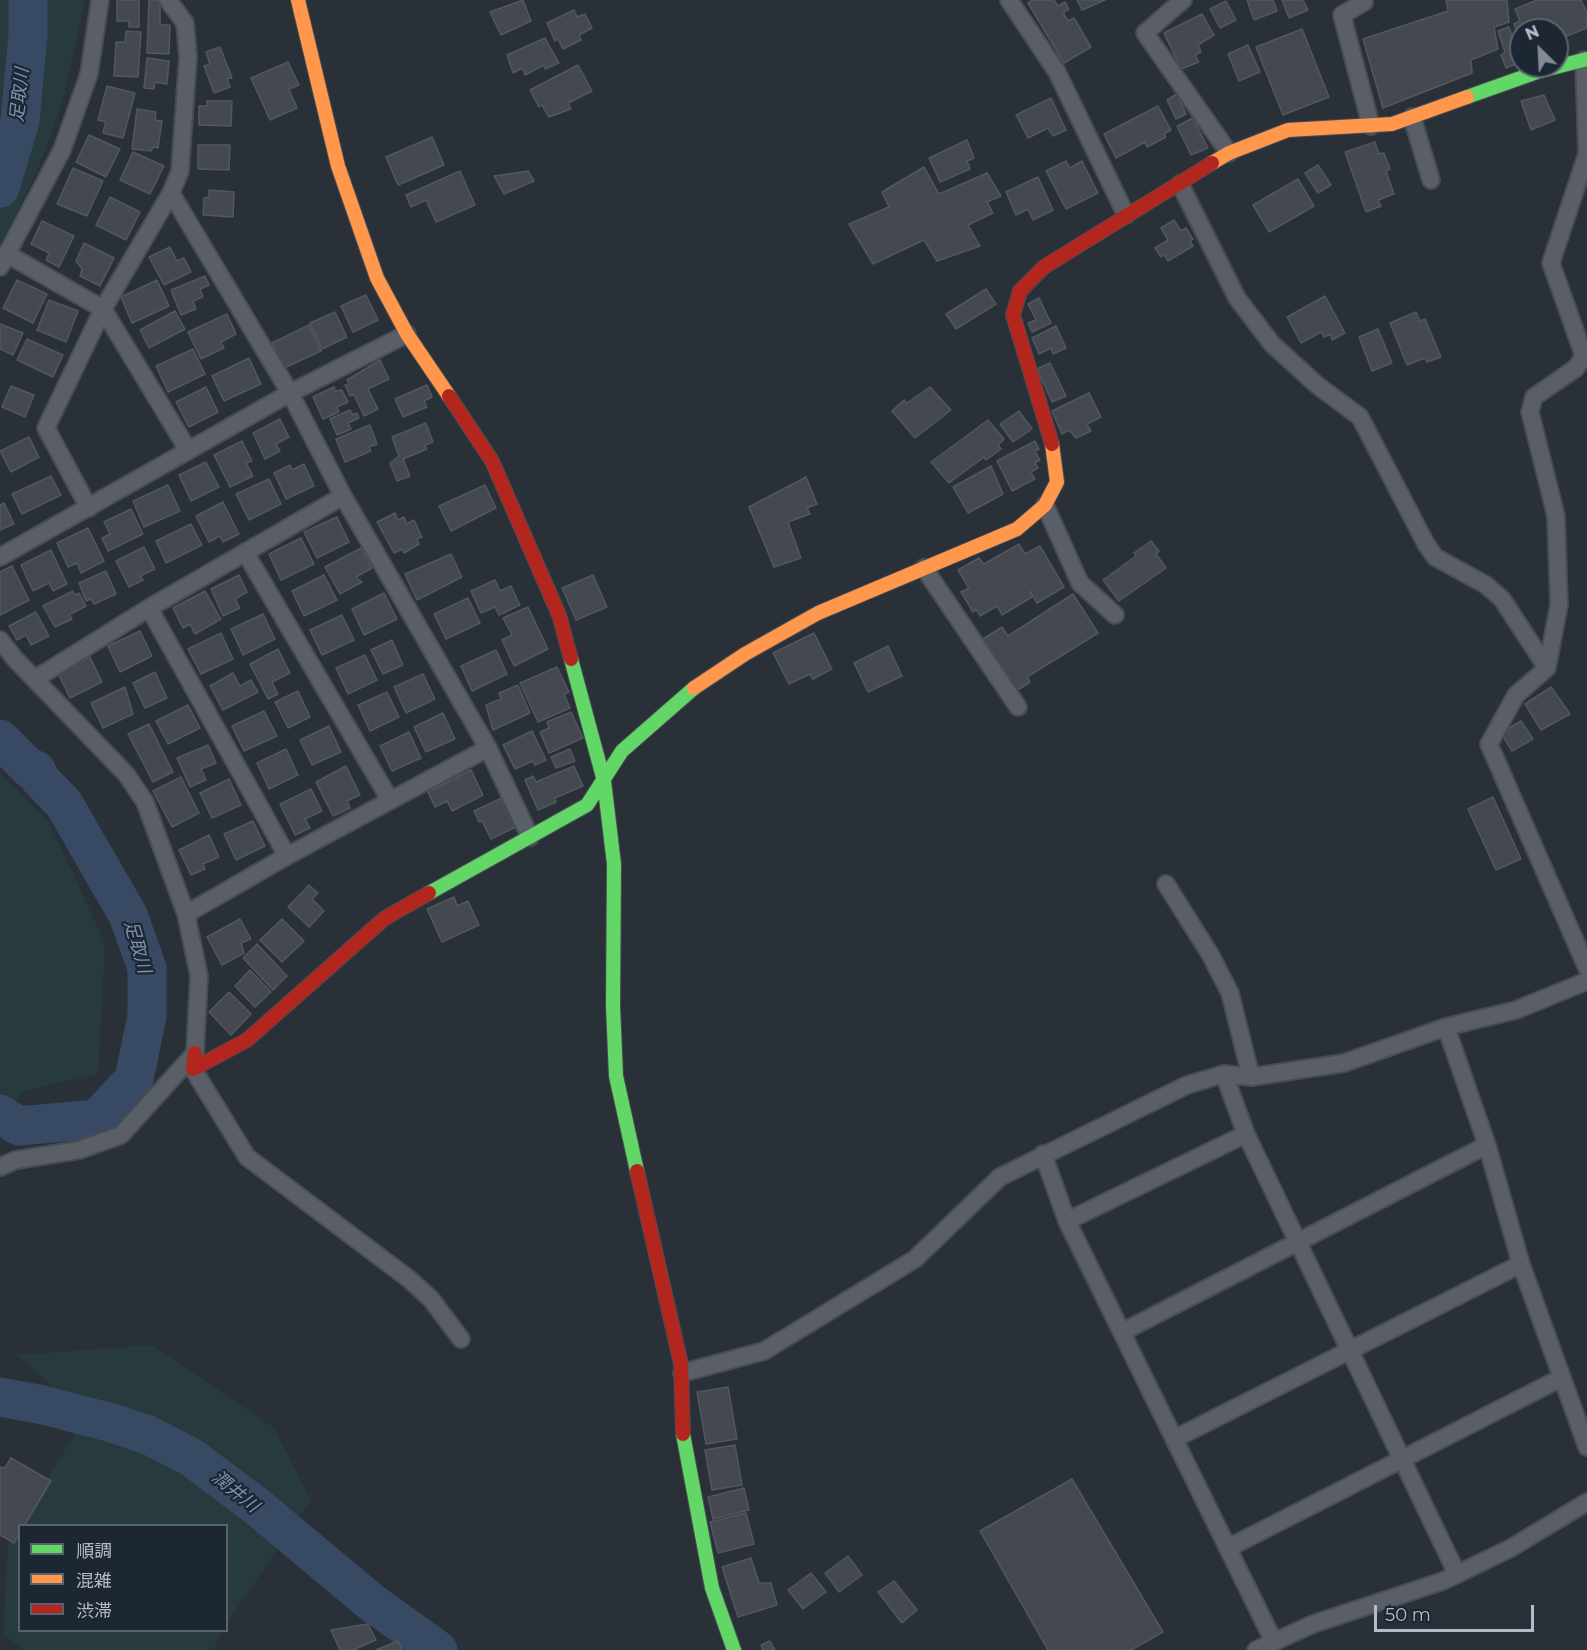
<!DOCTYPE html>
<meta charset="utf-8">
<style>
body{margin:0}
#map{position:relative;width:1587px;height:1650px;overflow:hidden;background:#2a3038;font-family:Montserrat,"Noto Sans JP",sans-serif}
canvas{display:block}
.legend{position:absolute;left:18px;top:1524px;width:210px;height:108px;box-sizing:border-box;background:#1d2633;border:2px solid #59626f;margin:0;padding:8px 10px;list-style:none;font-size:18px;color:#b4bcc9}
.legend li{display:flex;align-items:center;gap:12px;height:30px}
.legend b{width:30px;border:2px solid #59626f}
.north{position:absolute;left:1509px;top:18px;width:60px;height:60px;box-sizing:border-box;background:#1d2633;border:2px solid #59626f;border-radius:50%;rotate:336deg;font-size:16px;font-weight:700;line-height:24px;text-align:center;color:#b4bcc9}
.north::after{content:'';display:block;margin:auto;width:21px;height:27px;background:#848b96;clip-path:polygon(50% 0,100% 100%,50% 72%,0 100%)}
.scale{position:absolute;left:1374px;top:1605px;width:160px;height:27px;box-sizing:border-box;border:3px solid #b4bcc9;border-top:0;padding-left:8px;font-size:18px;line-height:21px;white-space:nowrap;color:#b4bcc9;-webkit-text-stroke:4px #1d2633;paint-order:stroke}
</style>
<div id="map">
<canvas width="1587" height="1650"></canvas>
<ul class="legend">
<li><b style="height:8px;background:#63d668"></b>順調</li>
<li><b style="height:8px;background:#ff974d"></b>混雑</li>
<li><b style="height:8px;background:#b3261e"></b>渋滞</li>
</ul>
<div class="north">N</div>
<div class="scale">50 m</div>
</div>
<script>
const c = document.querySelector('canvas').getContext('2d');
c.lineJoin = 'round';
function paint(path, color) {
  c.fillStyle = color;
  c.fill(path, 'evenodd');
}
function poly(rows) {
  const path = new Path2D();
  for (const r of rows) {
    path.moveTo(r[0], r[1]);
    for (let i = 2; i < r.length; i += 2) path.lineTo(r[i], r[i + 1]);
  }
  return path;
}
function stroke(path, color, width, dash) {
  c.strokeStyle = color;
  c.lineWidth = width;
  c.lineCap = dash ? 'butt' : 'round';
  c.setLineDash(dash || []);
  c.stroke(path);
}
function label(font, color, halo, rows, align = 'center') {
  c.font = font + ' Montserrat,"Noto Sans JP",sans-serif';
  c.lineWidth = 4.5;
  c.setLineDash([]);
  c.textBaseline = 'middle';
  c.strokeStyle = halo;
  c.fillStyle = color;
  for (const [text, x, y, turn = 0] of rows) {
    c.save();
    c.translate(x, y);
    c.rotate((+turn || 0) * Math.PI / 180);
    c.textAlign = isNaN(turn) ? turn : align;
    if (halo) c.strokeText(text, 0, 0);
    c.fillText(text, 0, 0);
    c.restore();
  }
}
paint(poly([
 [0,0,85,0,63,101,37,171,0,246],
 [0,773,49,822,105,943,98,1074,24,1091,0,1119],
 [153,1345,274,1428,311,1500,227,1623,226,1526,20,1526,20,1630,223,1631,213,1650,23,1650,3,1633,8,1542,86,1416,17,1355]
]), '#273a3e');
stroke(poly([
 [0,188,20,121,28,35,28,0],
 [0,739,31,770,36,770,40,779,64,804,128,915,147,968,147,1016,134,1079,97,1119,19,1126,0,1114],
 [0,1397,43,1405,112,1423,148,1435,191,1457,255,1505,371,1602,438,1650]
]), '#384963', 39);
const building = poly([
 [117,0,139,0,139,27,129,27,129,21,117,21,117,0],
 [149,0,160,0,160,25,170,25,169,54,147,53,149,0],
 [523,0,531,21,501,35,490,12,523,0],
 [1033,0,1054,0,1058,6,1065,2,1069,9,1063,13,1068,21,1074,18,1091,47,1064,63,1028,3,1033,0],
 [1077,0,1105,0,1082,10,1077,0],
 [1247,0,1273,0,1277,11,1254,20,1247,0],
 [1282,0,1303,0,1308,10,1289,18,1282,0],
 [1446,0,1507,0,1509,22,1494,27,1498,49,1471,60,1472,73,1383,108,1363,39,1448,11,1446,0],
 [1537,0,1581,0,1587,13,1587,28,1557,40,1557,30,1521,30,1521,41,1514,24,1520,21,1515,9,1537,0],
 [1226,1,1236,20,1220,28,1210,9,1226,1],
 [574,10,577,17,585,14,592,28,579,35,581,40,563,49,558,39,555,41,547,23,574,10],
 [1202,14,1214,35,1198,45,1201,52,1195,55,1199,62,1181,69,1164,33,1202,14],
 [1509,27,1521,62,1506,68,1501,55,1505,52,1498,31,1509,27],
 [1302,29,1329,97,1283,115,1256,47,1302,29],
 [126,31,141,32,138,77,114,76,116,42,125,42,126,31],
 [545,38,559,63,545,69,544,65,525,75,522,68,513,73,507,55,545,38],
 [1248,45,1260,72,1239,81,1228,54,1248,45],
 [220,47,232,78,227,79,230,87,214,93,204,66,210,64,206,52,220,47],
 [147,58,169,61,167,84,155,82,154,89,144,88,147,58],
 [288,62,299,85,289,89,297,108,270,120,251,78,288,62],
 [578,65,592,91,568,103,571,109,549,117,542,105,539,107,530,90,578,65],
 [107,86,135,93,123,138,103,133,106,122,98,120,107,86],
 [1177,94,1186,114,1176,119,1167,100,1177,94],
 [1544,95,1555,120,1531,130,1521,101,1544,95],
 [1051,98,1066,130,1053,136,1048,128,1028,138,1016,115,1051,98],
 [207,101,232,101,231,126,199,125,199,106,207,106,207,101],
 [1158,106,1171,130,1164,134,1166,137,1147,147,1145,142,1116,158,1104,134,1158,106],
 [137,109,156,112,155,120,162,121,158,148,153,147,151,151,132,149,137,109],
 [1193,118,1208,148,1191,155,1177,126,1193,118],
 [89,135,120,149,106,177,76,162,89,135],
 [432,137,444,165,398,185,386,157,432,137],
 [967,140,974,158,967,161,970,169,940,182,929,158,967,140],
 [1375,142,1379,154,1384,153,1390,169,1386,171,1394,194,1378,200,1381,206,1366,212,1345,152,1375,142],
 [198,145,230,145,229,170,198,169,198,145],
 [133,152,164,166,150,194,120,180,133,152],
 [1066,161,1070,168,1082,161,1098,193,1066,209,1046,171,1066,161],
 [1318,165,1331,185,1318,193,1305,173,1318,165],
 [924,167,939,194,987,173,1001,196,987,202,993,213,968,225,980,246,937,261,924,240,873,264,849,224,889,207,882,192,924,167],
 [73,168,103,181,87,216,57,204,73,168],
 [460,171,475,205,436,222,426,200,411,207,406,195,460,171],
 [528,171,534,181,504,194,494,176,528,171],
 [1038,177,1053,210,1033,220,1028,209,1016,215,1006,192,1038,177],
 [1298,179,1314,206,1269,232,1253,205,1298,179],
 [209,190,234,192,233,217,203,215,204,198,209,197,209,190],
 [110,197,140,212,126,240,96,225,110,197],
 [1174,220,1181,231,1186,228,1193,239,1190,241,1193,246,1168,261,1164,255,1161,257,1155,248,1168,240,1161,228,1174,220],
 [42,221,74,236,59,267,46,260,49,253,31,244,42,221],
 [84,243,114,258,100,286,80,276,82,269,76,261,84,243],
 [170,247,177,261,184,258,191,272,164,285,149,257,170,247],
 [205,276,209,285,200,289,203,297,193,301,196,309,181,315,171,290,205,276],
 [17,280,47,294,33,323,3,308,17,280],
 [157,280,169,306,132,323,121,297,157,280],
 [986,289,996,304,956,329,946,314,986,289],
 [366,295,378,320,353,332,341,306,366,295],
 [1325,296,1345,333,1332,340,1331,334,1324,337,1321,332,1301,343,1287,317,1325,296],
 [1039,298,1051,323,1032,332,1028,323,1036,320,1028,304,1039,298],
 [49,300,78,311,66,342,37,330,49,300],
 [175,311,185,329,149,348,140,330,175,311],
 [335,312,347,337,322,349,310,323,335,312],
 [1416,312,1420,321,1425,319,1441,357,1427,362,1425,358,1407,365,1390,323,1416,312],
 [227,314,236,334,221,342,224,348,201,359,188,332,227,314],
 [0,324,23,333,13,355,0,349,0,324],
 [309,325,321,351,284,368,272,343,309,325],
 [1056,326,1066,348,1053,354,1051,348,1039,354,1032,338,1056,326],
 [1378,329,1392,363,1372,371,1359,337,1378,329],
 [27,339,63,355,53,377,17,360,27,339],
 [193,349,205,374,168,392,156,366,193,349],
 [249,358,261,384,224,401,212,376,249,358],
 [380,360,389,379,368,389,378,409,364,416,354,395,350,396,345,385,349,384,347,380,380,360],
 [1050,363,1066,396,1052,402,1037,369,1050,363],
 [427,385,432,397,424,401,427,407,403,417,395,399,427,385],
 [11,386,34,395,25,417,2,407,11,386],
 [206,387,218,412,189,427,176,402,206,387],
 [334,387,335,391,342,390,348,402,337,407,339,412,323,419,313,397,334,387],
 [930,387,951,410,915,438,892,411,904,400,907,403,930,387],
 [1089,393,1101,417,1087,424,1091,431,1076,438,1069,430,1062,434,1052,411,1089,393],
 [350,410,353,415,357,413,359,418,348,423,351,429,337,435,330,419,350,410],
 [1019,411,1032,429,1013,442,1000,424,1019,411],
 [280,419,289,437,276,444,280,451,265,459,253,433,280,419],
 [988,420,1004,439,998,445,1001,449,986,460,984,457,949,483,931,462,988,420],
 [426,423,433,442,425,445,427,449,403,459,410,476,397,481,390,463,399,456,392,437,426,423],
 [370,425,377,444,369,447,371,451,345,462,336,439,370,425],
 [29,437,39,457,11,472,0,451,29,437],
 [242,441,252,461,246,463,253,476,230,487,214,455,242,441],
 [1035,441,1039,449,1035,451,1040,460,1035,463,1038,468,1031,472,1035,479,1012,491,997,461,1035,441],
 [206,462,219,487,191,501,179,475,206,462],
 [304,464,314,486,286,499,274,473,290,465,292,470,304,464],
 [991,466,1003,494,968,513,953,487,991,466],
 [51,476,61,495,22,514,12,494,51,476],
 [806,477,817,504,807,508,810,514,788,522,801,558,774,567,749,507,806,477],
 [269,479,281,504,249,520,236,494,269,479],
 [168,485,180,511,144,527,133,501,168,485],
 [485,485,496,508,451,531,439,506,485,485],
 [223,502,239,534,223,542,220,536,209,542,196,516,223,502],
 [4,503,14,524,0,530,0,505,4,503],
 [131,509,143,534,108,551,102,538,110,534,104,522,131,509],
 [395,513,398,520,404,517,407,524,414,520,422,537,417,539,419,544,404,553,402,549,394,553,377,522,395,513],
 [337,517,349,542,317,558,304,532,337,517],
 [191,524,202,545,166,563,156,541,191,524],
 [88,528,104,561,81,573,77,563,68,567,57,543,88,528],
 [301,538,314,564,281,580,269,554,301,538],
 [1151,541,1159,551,1156,554,1166,568,1119,601,1103,580,1136,556,1134,553,1151,541],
 [1019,544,1025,554,1040,546,1064,587,1037,603,1030,591,1032,597,1002,615,997,606,980,616,976,609,973,612,961,592,969,588,958,570,979,558,984,564,1019,544],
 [144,547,155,569,140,576,143,580,129,587,116,561,144,547],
 [361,548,372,568,356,577,362,582,340,594,325,567,361,548],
 [51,550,67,584,53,591,49,583,33,591,21,565,51,550],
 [451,554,462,577,417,600,405,574,451,554],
 [12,566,29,600,0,615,0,572,12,566],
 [106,571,116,594,94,604,91,599,86,601,79,583,106,571],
 [239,575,247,592,235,599,240,608,223,616,211,589,239,575],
 [324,575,337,600,304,616,292,591,324,575],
 [593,575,607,607,576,620,562,588,593,575],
 [495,580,500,591,511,586,520,605,499,615,495,607,481,613,471,591,495,580],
 [73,591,75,595,79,593,86,606,69,615,72,619,55,627,43,606,73,591],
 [205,591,221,619,195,634,190,624,183,628,173,608,205,591],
 [384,593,397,619,364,635,352,609,384,593],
 [1073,594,1098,633,1027,677,1030,682,1013,693,980,641,1002,627,1008,636,1073,594],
 [468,598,480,623,446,639,434,614,468,598],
 [528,607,548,649,514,666,502,640,512,635,503,618,528,607],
 [36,612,49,636,31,645,26,635,17,640,9,626,36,612],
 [263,614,275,639,243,655,231,629,263,614],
 [342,615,354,640,322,655,310,630,342,615],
 [140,631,152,656,120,672,108,646,140,631],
 [221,633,233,659,201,674,188,649,221,633],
 [814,633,832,669,813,679,810,674,789,684,773,653,814,633],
 [392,640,403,665,383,674,371,650,392,640],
 [888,646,902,676,868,692,854,663,888,646],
 [278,649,290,673,272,682,278,694,268,699,250,664,278,649],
 [496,650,507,674,472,691,461,666,496,650],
 [365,655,377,680,348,694,336,668,365,655],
 [90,657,102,682,70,698,58,673,90,657],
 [557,667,569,692,564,694,570,708,538,722,520,683,557,667],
 [155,672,167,698,145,708,133,683,155,672],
 [233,673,240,686,251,680,258,692,223,710,210,686,233,673],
 [423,674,435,699,406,713,394,687,423,674],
 [518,685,530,713,493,730,486,705,501,699,499,693,518,685],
 [125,687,133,714,103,728,91,703,125,687],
 [1551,687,1570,714,1541,730,1525,704,1551,687],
 [298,691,310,717,288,728,275,702,298,691],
 [387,692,399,717,370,731,358,705,387,692],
 [188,705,200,728,168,744,156,721,188,705],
 [264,711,277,736,244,751,232,726,264,711],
 [571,712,583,738,549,753,540,732,549,728,547,722,571,712],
 [443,713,455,739,426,752,414,727,443,713],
 [1521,721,1533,739,1512,751,1501,733,1521,721],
 [149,724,173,772,153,782,128,734,149,724],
 [329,726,341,752,312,765,300,740,329,726],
 [532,731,546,760,535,765,533,761,515,769,503,745,532,731],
 [409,732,421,758,392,771,380,746,409,732],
 [208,745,216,763,201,769,206,780,190,787,177,758,208,745],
 [286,749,298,775,269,789,257,763,286,749],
 [570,749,575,761,556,768,551,757,570,749],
 [346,766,360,795,347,801,350,808,333,816,316,782,346,766],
 [574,766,583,786,555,798,556,802,538,810,525,780,533,776,536,782,574,766],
 [471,770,483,795,452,811,447,801,435,807,428,792,471,770],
 [181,777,199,813,172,827,153,791,181,777],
 [229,779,241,805,212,818,200,793,229,779],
 [311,789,322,811,305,819,310,828,295,835,280,804,311,789],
 [1493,797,1521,859,1496,870,1468,809,1493,797],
 [502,798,516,827,491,839,482,821,479,822,474,811,502,798],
 [253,821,265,846,236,860,224,834,253,821],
 [209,835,219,857,203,864,205,869,191,875,179,850,209,835],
 [309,885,318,893,312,899,324,911,309,927,288,907,309,885],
 [454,897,457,906,468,901,479,925,442,942,427,909,454,897],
 [240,919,251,939,241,943,244,953,222,965,207,937,240,919],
 [282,919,304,941,282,962,260,940,282,919],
 [257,944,287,976,273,990,243,958,257,944],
 [250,970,271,992,255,1007,235,986,250,970],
 [229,992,251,1014,231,1035,209,1012,229,992],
 [728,1387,737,1439,706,1444,697,1392,728,1387],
 [735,1445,742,1485,712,1490,705,1450,735,1445],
 [11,1458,51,1481,24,1526,20,1526,20,1533,14,1543,0,1535,0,1467,5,1468,11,1458],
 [1072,1479,1163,1632,1131,1650,1048,1650,980,1531,1072,1479],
 [744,1488,749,1510,713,1519,708,1497,744,1488],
 [746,1513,754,1544,718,1553,710,1522,746,1513],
 [848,1556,862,1575,839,1592,825,1573,848,1556],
 [751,1558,759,1583,771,1583,777,1605,738,1617,722,1567,751,1558],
 [811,1573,826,1592,803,1609,788,1590,811,1573],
 [894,1581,917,1610,902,1623,878,1592,894,1581],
 [368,1624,376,1640,353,1650,340,1650,331,1630,368,1624],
 [398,1641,402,1650,376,1650,398,1641],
 [770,1641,775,1650,763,1650,761,1645,770,1641]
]);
paint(building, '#444950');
stroke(building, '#52575f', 1.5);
const street = poly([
 [1009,0,1057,72,1126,215],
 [1183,0,1145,33,1229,153],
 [1364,0,1364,2,1342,15,1371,126],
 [1584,60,1587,151],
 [1412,117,1431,180],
 [1180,184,1237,298,1272,344,1317,385,1360,417,1426,544,1435,557,1486,585,1502,599,1547,668,1516,695,1489,744,1587,968],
 [171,193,290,393,343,496,488,748,530,837],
 [7,254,103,309,188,450],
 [0,267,62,150,89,74,100,0],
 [1045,505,1080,583,1115,615],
 [89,508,46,428,103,309,171,193,180,171,188,57,185,23,168,0],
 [245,552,390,800],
 [0,557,290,393,407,334],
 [924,568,1018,707],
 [149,608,287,856],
 [0,640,15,659,126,774,145,802,186,914,199,976,195,1053,121,1135,79,1150,16,1160,0,1167],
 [1547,668,1559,605,1556,516,1530,412,1534,397,1576,368,1584,356,1551,263,1587,154],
 [35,679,149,608,343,496],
 [1166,884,1210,954,1230,993,1251,1077],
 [186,914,287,856,488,748],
 [1446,1027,1487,1145,1521,1264,1587,1447],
 [193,1069,247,1157,409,1279,431,1299,461,1339],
 [1224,1074,1246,1134,1457,1574],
 [1043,1154,1067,1221,1274,1642],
 [1067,1221,1246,1134],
 [1122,1332,1487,1145],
 [682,1373,764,1351,915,1259,1000,1177,1187,1085,1224,1074,1251,1077,1344,1063,1446,1027,1516,1010,1587,981],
 [1174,1439,1521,1264],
 [1228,1548,1561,1378],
 [1256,1650,1313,1624,1443,1581,1511,1548,1587,1502]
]);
const fast = poly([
 [1467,97,1540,71,1587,59],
 [571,659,604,781,614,864,613,1006,616,1076,637,1171],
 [429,893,587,805,622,751,694,688],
 [683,1434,712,1588,734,1650]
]);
const slow = poly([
 [298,0,338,166,377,278,407,334,449,396],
 [1212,163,1229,153,1288,130,1392,124,1467,97],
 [694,688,745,654,818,613,1017,529,1045,505,1057,482,1052,444]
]);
const jam = poly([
 [449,396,492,461,559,615,571,659],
 [1052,444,1013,315,1020,291,1044,267,1212,163],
 [195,1053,193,1069,247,1040,385,918,429,893],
 [637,1171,681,1364,683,1434]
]);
stroke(street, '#484c53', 20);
stroke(fast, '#484c53', 16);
stroke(slow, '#484c53', 16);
stroke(jam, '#484c53', 16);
stroke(street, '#5a5e66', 16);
stroke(fast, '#63d668', 14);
stroke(slow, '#ff974d', 14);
stroke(jam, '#b3261e', 14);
label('italic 18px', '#7c92b1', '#1d2633', [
 ["足取川",20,95,-84],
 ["足取川",137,947,74],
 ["潤井川",235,1492,39]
]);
</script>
